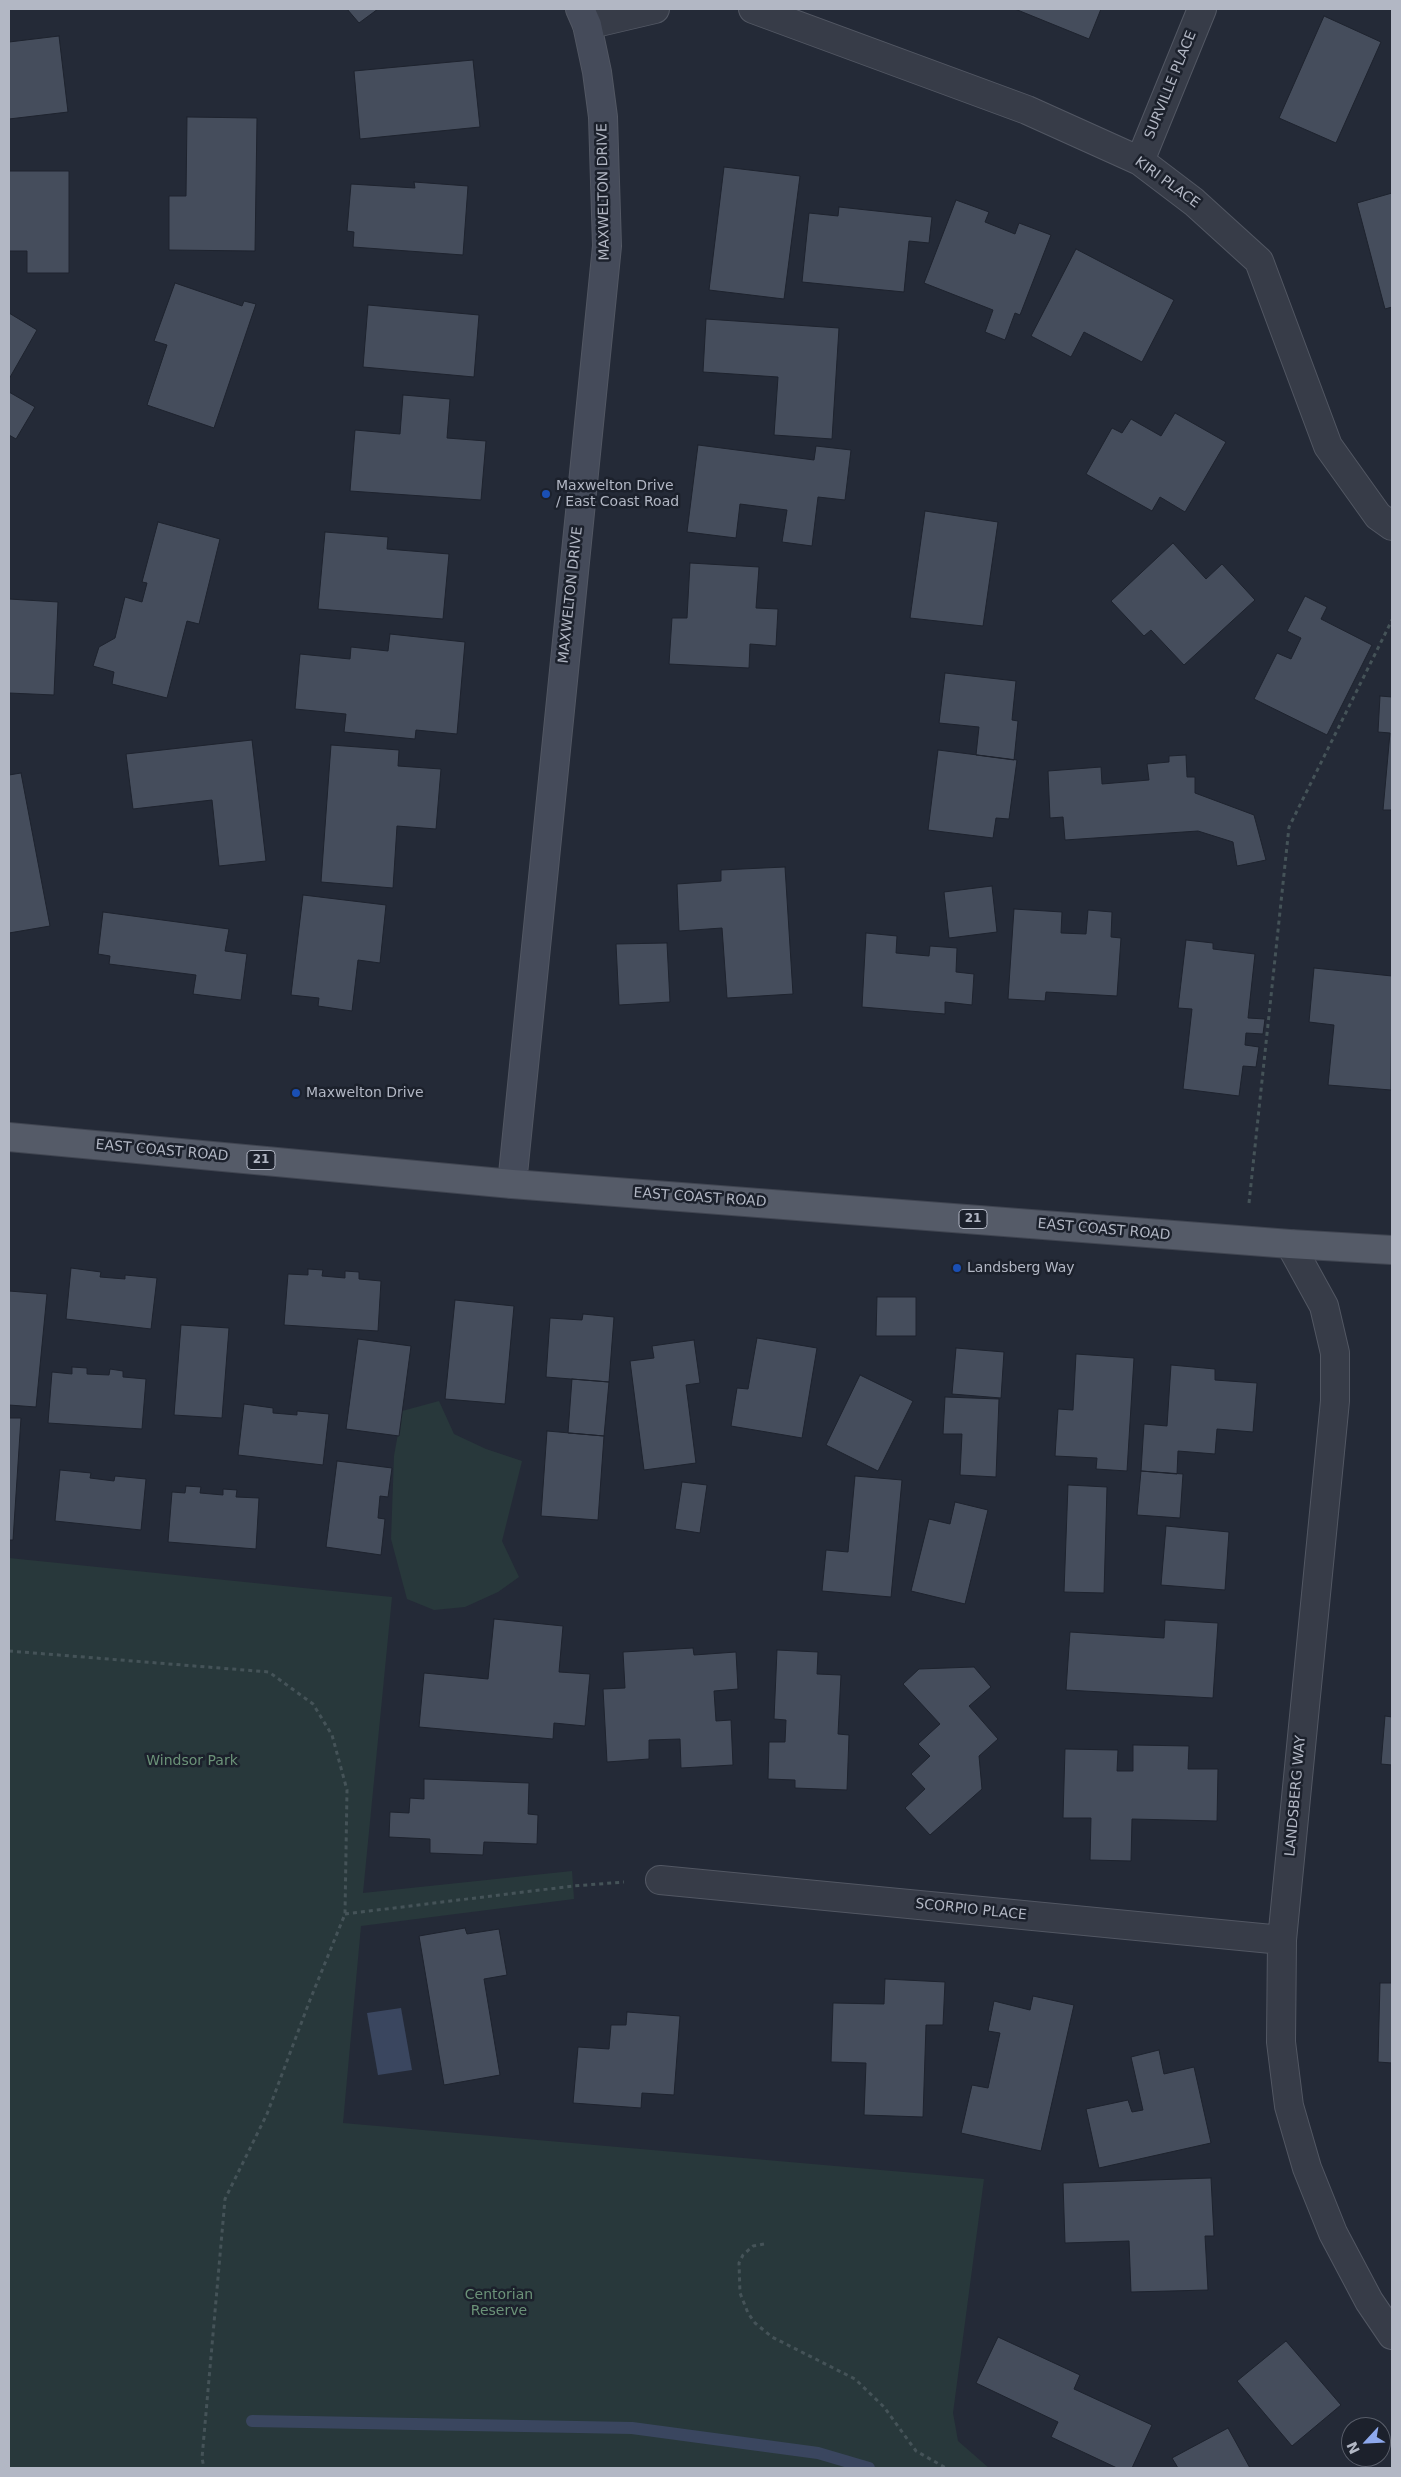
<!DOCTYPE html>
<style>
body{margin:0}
#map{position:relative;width:1401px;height:2477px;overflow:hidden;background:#242a37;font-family:"DejaVu Sans",sans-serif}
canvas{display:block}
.frame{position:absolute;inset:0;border:10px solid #b2b7c4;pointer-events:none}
.north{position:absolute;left:1341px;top:2417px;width:50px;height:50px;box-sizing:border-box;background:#1c212c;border:1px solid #585d69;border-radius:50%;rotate:245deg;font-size:14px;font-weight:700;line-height:20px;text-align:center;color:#b2b7c4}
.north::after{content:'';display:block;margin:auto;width:18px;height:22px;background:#8ea9ed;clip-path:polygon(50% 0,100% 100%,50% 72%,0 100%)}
</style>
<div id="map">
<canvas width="1401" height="2477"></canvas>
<div class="frame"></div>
<div class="north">N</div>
</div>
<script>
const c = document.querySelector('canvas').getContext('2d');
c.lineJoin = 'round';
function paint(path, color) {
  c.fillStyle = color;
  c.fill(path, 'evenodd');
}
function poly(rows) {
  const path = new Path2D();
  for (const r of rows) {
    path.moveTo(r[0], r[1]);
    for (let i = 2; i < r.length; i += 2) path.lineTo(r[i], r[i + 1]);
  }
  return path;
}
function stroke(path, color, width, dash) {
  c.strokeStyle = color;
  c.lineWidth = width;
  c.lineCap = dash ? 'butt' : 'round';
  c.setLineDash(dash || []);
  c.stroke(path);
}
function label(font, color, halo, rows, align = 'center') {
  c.font = font + ' "DejaVu Sans",sans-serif';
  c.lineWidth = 5;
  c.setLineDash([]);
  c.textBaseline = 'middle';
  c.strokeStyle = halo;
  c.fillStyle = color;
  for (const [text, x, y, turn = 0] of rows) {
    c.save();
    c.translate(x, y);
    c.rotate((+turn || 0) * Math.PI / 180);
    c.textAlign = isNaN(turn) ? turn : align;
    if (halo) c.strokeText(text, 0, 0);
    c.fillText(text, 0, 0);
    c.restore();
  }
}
paint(poly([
 [439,1401,454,1434,486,1449,522,1461,502,1541,519,1577,498,1592,465,1607,434,1610,407,1599,391,1539,394,1456,402,1411],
 [9,1558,392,1597,363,1893,572,1871,574,1899,361,1926,343,2123,984,2179,953,2413,958,2441,989,2468,9,2468]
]), '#28383b');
paint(poly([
 [401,2008,412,2070,378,2075,367,2013]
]), '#3a465f');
stroke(poly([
 [252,2421,632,2428,818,2453,869,2468]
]), '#3a465f', 12);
const building = poly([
 [347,9,378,9,359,23,347,9],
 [1015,9,1101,9,1089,39,1015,9],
 [1324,16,1381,42,1336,143,1279,118,1324,16],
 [59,36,68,112,9,119,9,42,59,36],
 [473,60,480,127,360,139,354,71,473,60],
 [187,117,257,118,255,251,169,250,169,196,186,196,187,117],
 [724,167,800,176,784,299,709,290,724,167],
 [9,171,69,171,69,273,27,273,27,251,9,251,9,171],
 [414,182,468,186,463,255,353,247,354,232,347,231,351,184,415,188,414,182],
 [1392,193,1392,307,1385,309,1357,203,1392,193],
 [956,200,989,212,985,222,1015,234,1019,223,1051,235,1020,315,1015,313,1005,340,985,332,993,310,924,283,956,200],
 [839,207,932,217,929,243,909,241,904,292,802,282,809,213,838,216,839,207],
 [1076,249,1174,300,1142,362,1084,332,1071,357,1031,336,1076,249],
 [175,283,242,306,244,301,256,304,214,428,147,405,167,345,154,341,175,283],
 [368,305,479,315,474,377,363,367,368,305],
 [9,313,37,330,9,379,9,313],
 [706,319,839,328,832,439,774,435,778,377,703,372,706,319],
 [9,392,35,407,16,439,9,435,9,392],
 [403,395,450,399,447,438,486,441,481,500,350,491,355,430,400,434,403,395],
 [1175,413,1226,442,1185,512,1160,497,1152,511,1086,474,1112,428,1122,433,1131,419,1161,436,1175,413],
 [698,445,814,460,816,446,851,450,845,500,818,497,812,546,782,542,787,510,740,504,736,538,687,532,698,445],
 [925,511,998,522,983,626,910,618,925,511],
 [158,522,220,539,199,624,187,621,167,698,112,684,114,672,93,666,99,647,115,638,125,597,142,602,147,583,142,582,158,522],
 [325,532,388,537,387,549,449,554,443,619,318,609,325,532],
 [1173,543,1206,579,1222,564,1255,600,1184,665,1151,630,1144,636,1111,601,1173,543],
 [690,563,759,567,756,608,778,609,776,646,750,644,749,668,669,664,672,618,687,618,690,563],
 [1305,596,1327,607,1321,619,1372,645,1327,735,1254,699,1277,653,1291,659,1301,638,1287,631,1305,596],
 [9,599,58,602,54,695,9,693,9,599],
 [390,634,465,642,457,734,416,730,415,739,344,732,346,714,295,709,300,654,350,659,351,647,388,651,390,634],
 [945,673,1016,681,1012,720,1018,721,1014,760,976,755,979,727,939,723,945,673],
 [1380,696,1392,697,1392,810,1383,810,1390,733,1378,732,1380,696],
 [252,740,266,861,219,866,212,800,133,809,126,754,252,740],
 [331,745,399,750,398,766,441,769,436,829,397,826,393,888,321,882,331,745],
 [938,750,1017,760,1009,819,996,818,993,838,928,830,938,750],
 [1186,755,1187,777,1195,777,1195,793,1254,815,1266,860,1237,866,1233,842,1198,831,1065,840,1063,817,1050,818,1048,771,1101,767,1102,784,1149,780,1147,764,1169,762,1169,756,1186,755],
 [21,773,50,926,9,933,9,775,21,773],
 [785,867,793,994,727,998,722,928,679,931,677,884,721,881,721,870,785,867],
 [992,886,997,932,949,938,944,892,992,886],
 [303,895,386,905,380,963,358,960,352,1011,318,1006,319,998,291,995,303,895],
 [1014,909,1062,912,1061,933,1086,934,1088,910,1112,912,1111,937,1121,938,1117,996,1046,992,1045,1001,1008,999,1014,909],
 [103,912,229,929,225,951,247,954,241,1000,193,994,196,975,109,964,110,956,98,954,103,912],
 [866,933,897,936,896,953,929,956,930,946,957,948,956,972,974,974,972,1005,945,1002,945,1014,862,1007,866,933],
 [1186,940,1213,943,1213,949,1255,954,1248,1018,1265,1019,1263,1034,1246,1033,1245,1045,1259,1047,1256,1067,1243,1066,1239,1096,1183,1089,1192,1009,1178,1008,1186,940],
 [667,943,670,1002,619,1005,616,944,667,943],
 [1314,968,1392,976,1391,1090,1328,1085,1334,1025,1309,1022,1314,968],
 [71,1268,101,1272,100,1277,125,1279,125,1275,157,1278,151,1329,66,1319,71,1268],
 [308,1269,323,1270,322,1276,345,1278,345,1271,359,1272,359,1279,381,1281,378,1331,284,1325,288,1274,308,1275,308,1269],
 [9,1291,47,1294,36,1407,9,1405,9,1291],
 [877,1297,916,1297,916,1336,876,1336,877,1297],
 [455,1300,514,1306,505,1404,445,1399,455,1300],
 [583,1314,614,1317,609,1382,546,1377,550,1318,582,1320,583,1314],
 [181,1325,229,1328,222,1418,174,1415,181,1325],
 [757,1338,817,1348,802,1438,731,1426,737,1388,748,1389,757,1338],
 [358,1339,411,1346,399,1436,346,1429,358,1339],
 [694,1340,700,1383,686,1385,696,1463,644,1470,630,1361,654,1358,652,1346,694,1340],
 [956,1348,1004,1352,1001,1398,952,1394,956,1348],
 [1076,1354,1134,1358,1127,1471,1096,1469,1097,1458,1055,1456,1058,1409,1073,1410,1076,1354],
 [1171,1365,1215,1369,1215,1380,1257,1383,1253,1432,1217,1429,1215,1454,1178,1451,1177,1474,1141,1471,1144,1424,1167,1426,1171,1365],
 [72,1367,87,1368,87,1374,109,1375,110,1369,123,1371,123,1377,146,1379,142,1429,48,1423,52,1372,72,1374,72,1367],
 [860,1375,913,1401,878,1471,826,1445,860,1375],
 [572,1379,609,1382,604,1436,568,1433,572,1379],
 [945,1397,999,1399,996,1477,960,1475,962,1434,943,1434,945,1397],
 [244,1404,273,1408,273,1413,297,1415,297,1411,329,1414,323,1465,238,1455,244,1404],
 [9,1418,21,1418,13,1540,9,1540,9,1418],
 [547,1431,604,1436,598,1520,541,1516,547,1431],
 [337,1461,392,1468,388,1497,380,1496,378,1518,385,1519,381,1555,326,1547,337,1461],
 [60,1470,91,1473,90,1478,114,1481,115,1476,146,1479,141,1530,55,1521,60,1470],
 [1141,1471,1183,1474,1180,1518,1137,1515,1141,1471],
 [855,1476,902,1480,891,1597,822,1591,826,1550,848,1552,855,1476],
 [682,1482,707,1485,700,1533,675,1529,682,1482],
 [1068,1485,1107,1487,1104,1593,1064,1592,1068,1485],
 [186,1486,201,1487,200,1493,223,1495,223,1489,237,1490,236,1497,259,1498,256,1549,168,1542,172,1492,185,1493,186,1486],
 [955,1502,988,1510,965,1604,911,1591,929,1519,950,1524,955,1502],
 [1166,1526,1229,1532,1225,1590,1161,1585,1166,1526],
 [494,1619,563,1626,559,1672,590,1674,585,1726,554,1723,553,1739,419,1727,424,1673,488,1679,494,1619],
 [1165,1620,1218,1623,1213,1698,1066,1690,1070,1632,1164,1638,1165,1620],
 [693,1648,694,1655,736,1652,738,1689,714,1691,716,1721,731,1720,733,1765,681,1768,680,1739,649,1740,649,1759,607,1762,603,1689,625,1688,623,1652,693,1648],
 [777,1650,818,1652,817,1674,841,1675,838,1734,849,1735,847,1790,795,1788,795,1780,768,1779,769,1742,785,1742,786,1720,774,1719,777,1650],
 [974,1667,991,1687,969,1706,998,1739,979,1756,982,1789,930,1835,905,1808,925,1789,911,1774,930,1756,918,1744,940,1724,903,1684,919,1669,974,1667],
 [1385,1716,1392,1717,1392,1765,1381,1764,1385,1716],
 [1133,1745,1189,1746,1188,1769,1218,1769,1217,1821,1132,1819,1131,1861,1090,1860,1091,1818,1063,1818,1065,1749,1118,1750,1117,1771,1133,1771,1133,1745],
 [424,1779,529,1783,528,1814,538,1815,537,1844,484,1842,483,1855,430,1853,430,1839,389,1837,390,1812,409,1813,410,1798,424,1799,424,1779],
 [465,1928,467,1934,499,1929,507,1975,484,1979,500,2075,444,2085,419,1936,465,1928],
 [885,1979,945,1982,943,2025,926,2025,923,2117,864,2115,866,2063,831,2062,833,2003,884,2004,885,1979],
 [1380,1983,1392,1983,1392,2063,1378,2062,1380,1983],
 [1033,1996,1074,2005,1041,2151,961,2133,972,2085,988,2088,1000,2033,988,2031,994,2001,1030,2010,1033,1996],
 [627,2012,680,2016,674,2095,642,2093,641,2108,573,2103,578,2047,609,2049,611,2025,626,2025,627,2012],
 [1159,2050,1164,2074,1194,2067,1211,2143,1099,2168,1086,2109,1128,2100,1132,2112,1143,2110,1131,2057,1159,2050],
 [1211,2178,1214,2236,1205,2236,1208,2290,1131,2292,1129,2241,1065,2243,1063,2183,1211,2178],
 [998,2337,1080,2375,1074,2389,1152,2425,1132,2468,1117,2468,1051,2437,1058,2422,976,2383,998,2337],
 [1286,2341,1341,2405,1292,2446,1237,2381,1286,2341],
 [1228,2428,1250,2468,1178,2468,1172,2458,1228,2428]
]);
paint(building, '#454d5c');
stroke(building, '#1e232e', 1);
const street = poly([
 [753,9,1027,110,1140,161,1194,202,1259,261,1328,446,1378,516,1392,526],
 [587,25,655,9],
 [1140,161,1202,9],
 [1290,1244,1324,1306,1335,1353,1335,1401,1282,1940,1281,2042,1289,2106,1307,2168,1333,2233,1369,2301,1392,2335],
 [660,1880,1282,1940]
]);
const secondary = poly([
 [512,1184,607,246,603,117,597,72,587,25,580,9]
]);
const primary = poly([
 [9,1137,512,1184,1290,1244,1392,1250]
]);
stroke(street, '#525763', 30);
stroke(secondary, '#525763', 30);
stroke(primary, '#404551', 30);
stroke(poly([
 [1249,1203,1289,827,1392,620],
 [9,1651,269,1672,313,1704,332,1735,347,1790,345,1914,310,2000,267,2114,225,2199,202,2458,204,2468],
 [345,1914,573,1886,624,1882],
 [764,2244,753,2246,743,2255,739,2263,740,2293,748,2313,755,2323,772,2337,855,2379,884,2407,916,2451,946,2468]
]), '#455358', 3, [4, 4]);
stroke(street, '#373c48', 28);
stroke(secondary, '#454b5a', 28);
stroke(primary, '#555b68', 28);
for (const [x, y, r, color] of [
 [546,494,5,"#1a4fb4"],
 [296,1093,5,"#1a4fb4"],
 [957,1268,5,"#1a4fb4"]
]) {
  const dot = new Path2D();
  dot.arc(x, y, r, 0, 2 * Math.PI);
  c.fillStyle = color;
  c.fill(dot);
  stroke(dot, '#1c212c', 2);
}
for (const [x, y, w] of [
 [261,1160,28],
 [973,1219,28]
]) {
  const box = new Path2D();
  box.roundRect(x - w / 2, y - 9.5, w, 19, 4);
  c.fillStyle = '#1c212c';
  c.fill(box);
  stroke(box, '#b2b7c4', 1);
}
label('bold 12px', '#b2b7c4', null, [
 ["21",261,1160],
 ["21",973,1219]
]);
label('14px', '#b2b7c4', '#1c212c', [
 ["SURVILLE PLACE",1171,85,-68],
 ["KIRI PLACE",1167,183,36],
 ["MAXWELTON DRIVE",604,192,-91],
 ["MAXWELTON DRIVE",571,595,-84],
 ["EAST COAST ROAD",162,1151,5],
 ["EAST COAST ROAD",700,1198,4],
 ["EAST COAST ROAD",1104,1230,5],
 ["LANDSBERG WAY",1296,1796,-85],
 ["SCORPIO PLACE",971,1910,6]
]);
label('14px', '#b2b7c4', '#1c212c', [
 ["Maxwelton Drive",556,486],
 ["/ East Coast Road",556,502],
 ["Maxwelton Drive",306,1093],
 ["Landsberg Way",967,1268]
], 'left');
label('14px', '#6b9278', '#1c212c', [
 ["Windsor Park",192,1761],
 ["Centorian",499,2295],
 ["Reserve",499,2311]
]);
</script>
